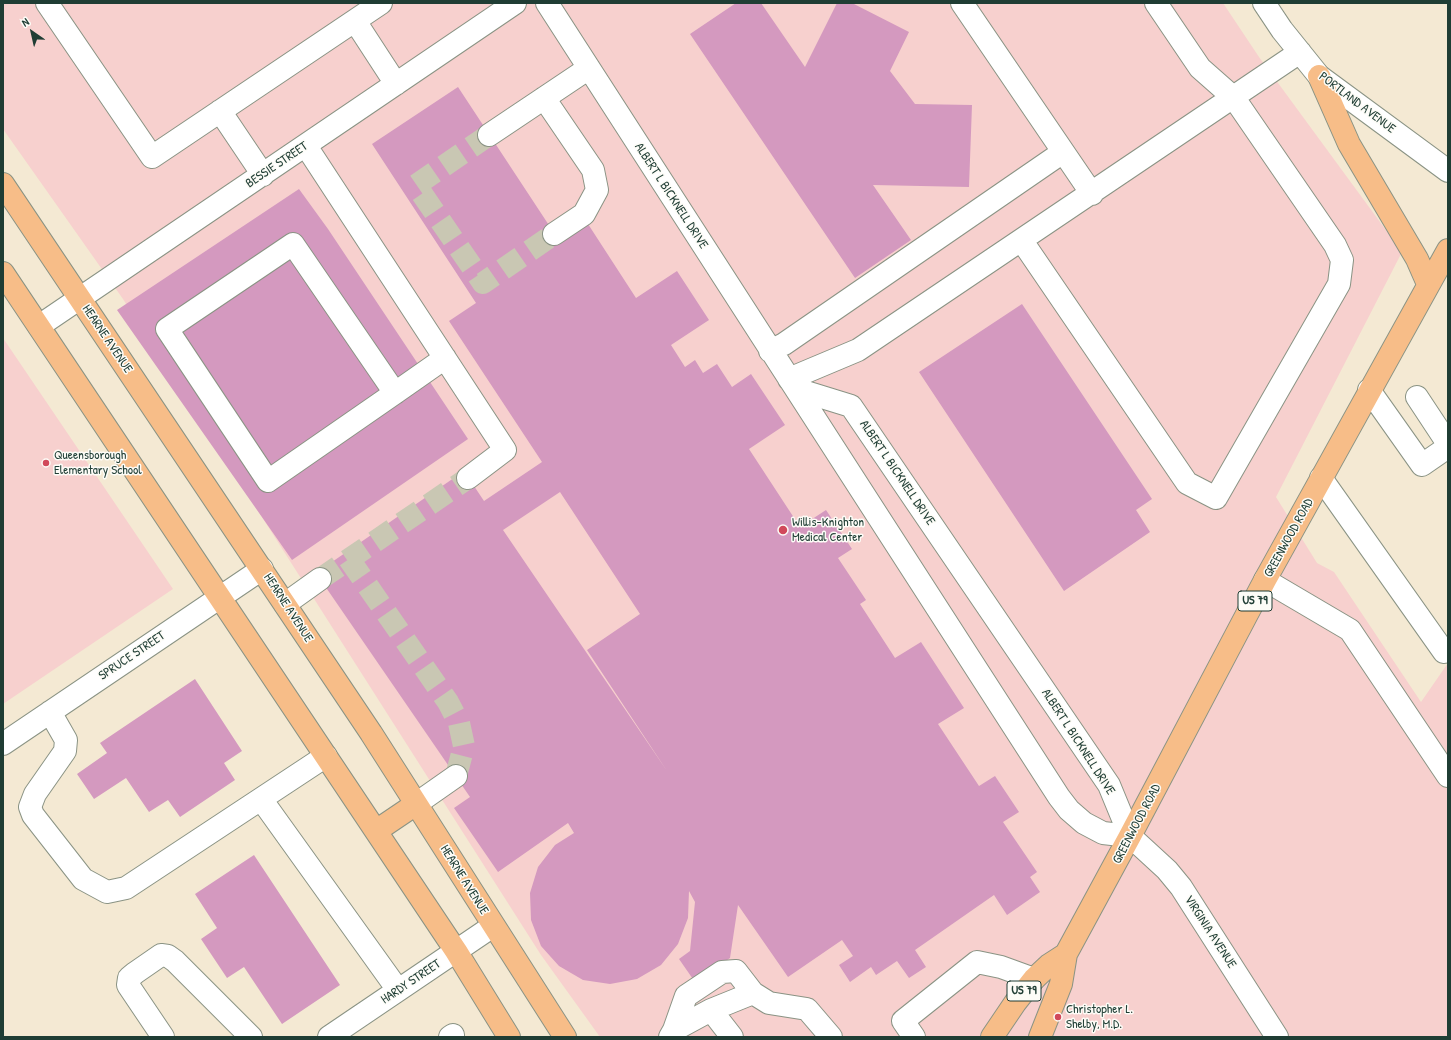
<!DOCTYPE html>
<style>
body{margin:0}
#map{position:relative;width:1451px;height:1040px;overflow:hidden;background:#f4e9d3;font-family:"Patrick Hand",sans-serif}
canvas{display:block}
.frame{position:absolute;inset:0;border:4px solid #1f3d34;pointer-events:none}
.north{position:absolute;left:12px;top:12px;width:40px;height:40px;-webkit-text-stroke:3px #fdfcf7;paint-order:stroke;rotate:326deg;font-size:11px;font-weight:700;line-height:16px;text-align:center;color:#1f3d34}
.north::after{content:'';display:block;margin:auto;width:14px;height:18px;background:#1f3d34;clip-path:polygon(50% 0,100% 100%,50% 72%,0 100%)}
</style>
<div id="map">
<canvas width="1451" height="1040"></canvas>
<div class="frame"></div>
<div class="north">N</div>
</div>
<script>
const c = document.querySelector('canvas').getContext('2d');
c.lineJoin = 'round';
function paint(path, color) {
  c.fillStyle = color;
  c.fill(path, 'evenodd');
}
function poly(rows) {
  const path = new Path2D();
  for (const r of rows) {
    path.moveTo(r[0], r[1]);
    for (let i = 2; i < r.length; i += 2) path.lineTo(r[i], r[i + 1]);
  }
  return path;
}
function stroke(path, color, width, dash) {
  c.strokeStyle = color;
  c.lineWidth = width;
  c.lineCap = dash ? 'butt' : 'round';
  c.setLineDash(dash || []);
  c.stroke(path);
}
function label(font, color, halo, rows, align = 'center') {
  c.font = font + ' "Patrick Hand",sans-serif';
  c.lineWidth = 3;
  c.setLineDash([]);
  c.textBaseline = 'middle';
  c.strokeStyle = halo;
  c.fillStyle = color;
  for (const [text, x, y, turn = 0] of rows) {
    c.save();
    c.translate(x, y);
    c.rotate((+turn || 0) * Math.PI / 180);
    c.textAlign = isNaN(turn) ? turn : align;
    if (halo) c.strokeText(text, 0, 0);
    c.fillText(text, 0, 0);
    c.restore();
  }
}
paint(poly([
 [3,3,1223,3,1259,57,1402,252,1276,497,1317,563,1334,572,1421,702,1448,663,1448,1037,600,1037,541,955,123,299,3,129],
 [3,338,173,589,3,704]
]), '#f7d0ce');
paint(poly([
 [736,3,761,3,805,67,837,3,852,3,909,32,890,71,915,104,972,105,969,187,873,185,911,240,855,278,690,34],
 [458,87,560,242,588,224,636,298,677,271,709,320,671,345,685,367,695,360,703,373,717,364,732,387,751,374,785,425,749,449,800,527,826,510,852,549,838,558,866,600,860,604,895,658,921,642,964,708,938,724,979,786,995,776,1019,812,1003,822,1037,872,1030,877,1040,892,1007,915,994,895,915,950,926,967,909,978,897,961,876,975,871,967,850,982,839,965,853,956,842,940,788,977,738,905,730,958,695,982,679,959,690,951,695,902,689,891,688,918,678,944,661,965,637,979,610,984,583,980,559,966,541,946,531,920,530,893,538,867,555,845,574,833,568,823,498,872,454,808,470,797,316,573,464,471,484,501,542,462,449,321,476,303,372,144],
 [560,492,640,614,587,650,667,771,503,530],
 [299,189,328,229,468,439,292,560,117,310],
 [1022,304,1152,499,1136,510,1150,532,1064,591,919,372],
 [195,679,242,751,224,763,235,780,180,817,168,800,149,812,126,778,94,799,77,774,107,753,100,743],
 [254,855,340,985,282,1024,244,967,227,978,201,939,217,928,195,894]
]), '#d499bf');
stroke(poly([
 [489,135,416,185,483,283,554,234],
 [349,559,448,702,459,723,464,746,456,776],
 [320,579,468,478]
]), '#c9c7b3', 22, [22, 11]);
const minor = poly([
 [47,3,152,157,381,3],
 [547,3,1059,797,1069,810,1084,823,1103,833,1130,836],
 [962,3,1092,194],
 [1264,3,1282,30,1319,76,1448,171],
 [355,21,396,84],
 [544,98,593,170,597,190,584,214,554,234],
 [220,111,263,175],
 [489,135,589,68],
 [306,146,505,450,468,478],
 [1022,241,1187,483,1216,498,1339,284,1342,260,1335,245,1234,98,1200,68,1156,3],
 [39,326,515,3],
 [770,351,784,344,1063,152],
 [789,379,858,350,1300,52],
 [796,389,851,406,1109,785,1130,836,1167,870,1181,887,1277,1037],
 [1369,390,1422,465,1448,447],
 [395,393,293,244,167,329,268,481,395,393,445,358],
 [1417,397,1448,444],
 [1321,478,1444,652],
 [1265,580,1350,630,1448,776],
 [285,604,320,579],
 [50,712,66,740,65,751,35,794,30,807,33,815,83,879,107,892,126,888,326,756],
 [3,744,262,569],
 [261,799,398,990],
 [416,804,456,776],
 [711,1010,732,1037],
 [674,1030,686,996,722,972,736,971,753,993],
 [163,1037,128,985,129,978,135,973,161,955,168,956,175,961,251,1037],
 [329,1037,493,926],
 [450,1037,453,1035],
 [670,1037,674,1030,711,1010,753,993,769,1003,807,1009,831,1037],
 [914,1037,903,1021,977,962,1001,967,1034,979]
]);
const major = poly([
 [1319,76,1349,144,1417,259,1428,284],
 [3,184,371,733,565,1037],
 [3,273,456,951,509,1037],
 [376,831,416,804],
 [992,1037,1015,1003,1034,979,1049,965,1066,954],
 [1040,1037,1061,984,1066,954,1130,836,1265,580,1448,250]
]);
stroke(minor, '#8a9384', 24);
stroke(major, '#8a9384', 24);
stroke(minor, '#fff', 22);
stroke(major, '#f7bd88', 22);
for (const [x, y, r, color] of [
 [46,463,4,"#d1495b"],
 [783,530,5,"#d1495b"],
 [1058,1017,4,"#d1495b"]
]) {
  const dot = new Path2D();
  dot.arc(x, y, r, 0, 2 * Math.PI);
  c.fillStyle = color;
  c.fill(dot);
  stroke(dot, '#fdfcf7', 1.5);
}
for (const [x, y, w] of [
 [1255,601,34],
 [1024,991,34]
]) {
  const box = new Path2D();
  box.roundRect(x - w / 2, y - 10, w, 20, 3);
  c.fillStyle = '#fdfcf7';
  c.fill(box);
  stroke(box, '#1f3d34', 1);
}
label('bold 12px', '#1f3d34', null, [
 ["US 79",1255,601],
 ["US 79",1024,991]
]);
label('13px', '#1f3d34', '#fdfcf7', [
 ["PORTLAND AVENUE",1357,103,37],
 ["BESSIE STREET",277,165,-34],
 ["ALBERT L BICKNELL DRIVE",671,196,57],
 ["HEARNE AVENUE",107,339,56],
 ["ALBERT L BICKNELL DRIVE",897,473,56],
 ["GREENWOOD ROAD",1289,538,-61],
 ["HEARNE AVENUE",288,608,57],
 ["SPRUCE STREET",132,656,-34],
 ["ALBERT L BICKNELL DRIVE",1078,742,57],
 ["GREENWOOD ROAD",1137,824,-62],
 ["HEARNE AVENUE",464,880,58],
 ["VIRGINIA AVENUE",1210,932,57],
 ["HARDY STREET",411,982,-34]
]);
label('13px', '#1f3d34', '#fdfcf7', [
 ["Queensborough",54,456],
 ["Elementary School",54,471],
 ["Willis-Knighton",792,523],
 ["Medical Center",792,538],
 ["Christopher L.",1066,1010],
 ["Shelby, M.D.",1066,1025]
], 'left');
</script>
